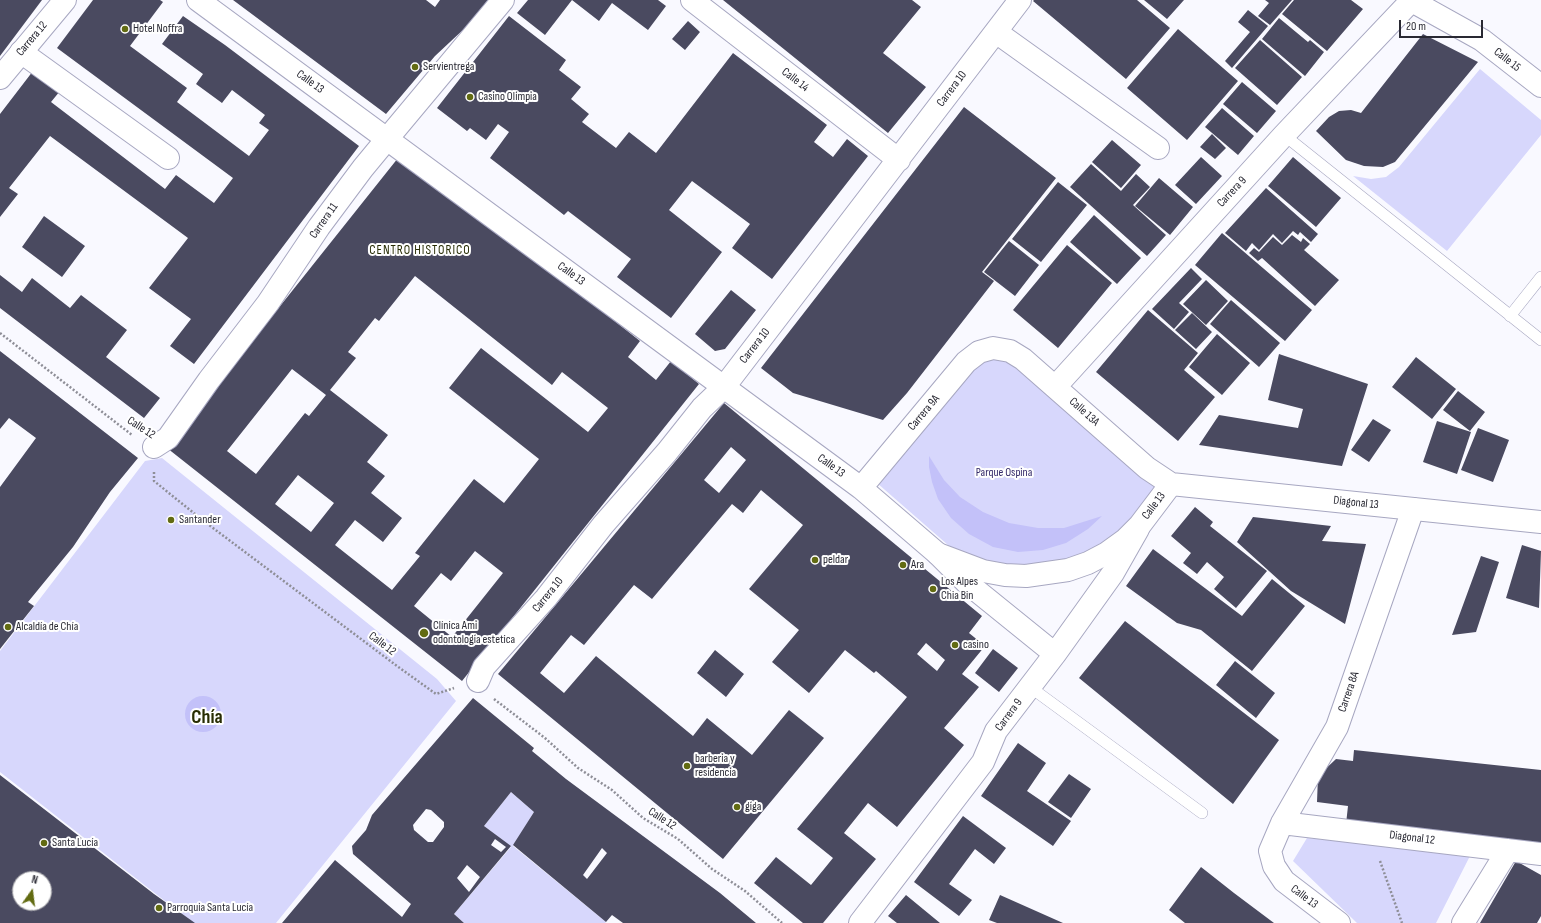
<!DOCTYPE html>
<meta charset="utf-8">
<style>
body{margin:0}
#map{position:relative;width:1541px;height:923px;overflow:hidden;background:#f9f9ff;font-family:"Sofia Sans Condensed",sans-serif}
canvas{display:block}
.north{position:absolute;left:12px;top:871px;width:40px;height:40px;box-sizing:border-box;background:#fff;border:1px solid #a9a9ad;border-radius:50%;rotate:14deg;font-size:11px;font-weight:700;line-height:16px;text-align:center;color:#292933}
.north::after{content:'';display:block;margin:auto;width:14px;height:18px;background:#626b12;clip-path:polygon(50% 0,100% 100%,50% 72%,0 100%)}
.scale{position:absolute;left:1399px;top:20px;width:84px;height:18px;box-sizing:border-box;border:2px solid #292933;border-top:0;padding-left:5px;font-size:12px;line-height:14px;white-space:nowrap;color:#292933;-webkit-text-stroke:3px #fff;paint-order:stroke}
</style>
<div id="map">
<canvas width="1541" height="923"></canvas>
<div class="north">N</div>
<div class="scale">20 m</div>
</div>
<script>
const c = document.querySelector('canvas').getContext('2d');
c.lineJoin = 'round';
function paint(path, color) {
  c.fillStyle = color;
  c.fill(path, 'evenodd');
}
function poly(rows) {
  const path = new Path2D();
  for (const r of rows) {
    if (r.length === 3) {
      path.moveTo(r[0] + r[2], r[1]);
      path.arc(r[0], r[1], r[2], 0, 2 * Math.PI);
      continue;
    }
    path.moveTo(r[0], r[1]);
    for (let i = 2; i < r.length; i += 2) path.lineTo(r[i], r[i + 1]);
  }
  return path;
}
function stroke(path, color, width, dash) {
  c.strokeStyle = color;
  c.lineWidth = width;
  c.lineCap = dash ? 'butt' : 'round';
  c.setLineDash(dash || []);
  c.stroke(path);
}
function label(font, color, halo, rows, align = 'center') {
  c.font = font + ' "Sofia Sans Condensed",sans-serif';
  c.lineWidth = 4;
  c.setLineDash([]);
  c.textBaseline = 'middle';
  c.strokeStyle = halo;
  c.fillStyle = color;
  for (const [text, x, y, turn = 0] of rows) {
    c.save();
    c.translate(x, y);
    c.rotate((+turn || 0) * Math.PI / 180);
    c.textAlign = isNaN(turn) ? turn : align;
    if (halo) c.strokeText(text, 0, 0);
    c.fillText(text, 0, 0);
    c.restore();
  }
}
paint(poly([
 [1480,69,1541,120,1541,135,1447,251,1353,176,1371,179,1386,177,1399,167],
 [987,358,1011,362,1158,488,1137,522,1092,550,1061,564,1017,569,966,556,948,545,877,483,961,379],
 [162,458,437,679,456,701,276,923,193,923,0,772,0,651,145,461],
 [511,792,534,812,513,846,606,922,605,923,464,923,454,914,511,847,484,826],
 [1307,838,1471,854,1436,923,1357,923,1293,861]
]), '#d7d7fc');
paint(poly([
 [929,456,944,480,960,497,983,512,1009,523,1038,528,1064,528,1102,516,1088,529,1066,543,1043,550,1018,552,993,547,969,534,951,518,938,499,932,482,929,467],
 [203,714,18]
]), '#c3c1f9');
paint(poly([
 [0,0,42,0,0,56],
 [93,0,160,0,163,2,130,46,187,88,177,102,249,156,269,130,259,123,265,115,232,90,222,103,196,84,203,74,162,44,183,16,225,45,359,146,194,364,170,346,191,319,149,288,188,238,50,136,9,188,18,194,0,217,0,114,33,71,60,91,51,102,165,189,176,175,214,203,233,178,57,48],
 [233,0,426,0,435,7,440,0,488,0,465,28,435,56,386,114],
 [528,0,658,0,666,6,648,30,612,3,599,21,572,0,545,35,517,13],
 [723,0,912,0,921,7,883,53,926,87,888,133],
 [1034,0,1137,0,1170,28,1126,79,1033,1],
 [1144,0,1184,0,1167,19],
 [1265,0,1292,0,1270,25,1258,16,1269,3],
 [1294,0,1351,0,1363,9,1327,51,1282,14],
 [1248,10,1268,26,1232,68,1225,61,1250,32,1238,22],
 [509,16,566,60,559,70,581,87,571,99,589,114,582,122,616,148,629,132,656,153,733,53,827,125,814,142,833,157,847,139,868,156,772,279,732,248,750,224,692,181,669,210,722,252,671,318,617,277,631,259,568,211,564,215,490,158,509,132,498,124,486,140,470,128,467,131,437,108],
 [1279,18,1308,42,1310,40,1324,52,1305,76,1262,39],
 [688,21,700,32,685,50,672,39],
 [1178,29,1238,81,1187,140,1127,88],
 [1423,34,1478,62,1395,162,1383,167,1364,166,1346,160,1316,131,1329,117,1339,111,1351,110,1361,113],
 [1260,40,1302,77,1277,105,1235,68],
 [1242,82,1276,111,1257,133,1223,104],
 [964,107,1056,178,982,272,994,281,907,393,883,420,793,393,761,368],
 [1222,108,1254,136,1238,155,1205,127],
 [1212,134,1226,148,1215,159,1200,147],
 [1112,140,1141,165,1121,188,1092,162],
 [402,153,640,341,628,357,656,380,671,361,699,384,462,681,167,448],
 [415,276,552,385,562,372,608,408,588,432,481,348,449,388,539,459,504,503,474,479,415,553,420,556,392,590,335,545,355,520,383,542,402,518,371,493,385,476,367,462,388,435,330,390,356,358,348,352,375,318,379,321],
 [292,369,326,395,309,416,305,413,256,474,227,451],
 [298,475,334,503,311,532,275,504],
 [475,551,503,573,452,637,414,606,441,573,451,581],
 [1201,157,1222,176,1196,204,1175,185],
 [1293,157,1341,198,1316,227,1268,186],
 [1091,164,1121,191,1136,174,1150,187,1133,205,1166,235,1147,256,1070,187],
 [1159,178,1193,207,1170,235,1135,206],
 [1058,182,1087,205,1041,262,1012,239],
 [1266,188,1318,234,1311,242,1300,232,1298,235,1293,231,1282,243,1273,234,1259,250,1252,243,1246,251,1225,233],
 [1094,215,1141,258,1117,284,1070,242],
 [44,216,85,246,62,277,22,247],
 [1222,233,1312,310,1285,341,1195,265],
 [1292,235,1301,242,1303,238,1310,244,1304,250,1339,280,1315,306,1262,258,1258,261,1249,253,1254,248,1259,252,1273,237,1282,245],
 [1009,241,1039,265,1015,296,984,272],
 [1067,245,1112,283,1058,348,1013,310],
 [1191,268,1202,279,1179,303,1189,312,1174,329,1152,309],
 [0,275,22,292,32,278,70,308,81,295,127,330,106,357,160,398,144,418,0,308],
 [1206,280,1228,301,1206,325,1183,304],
 [731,290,756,310,725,349,715,351,695,334],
 [1231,300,1280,343,1259,367,1210,324],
 [1148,310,1198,353,1184,370,1215,397,1178,441,1096,372],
 [1192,313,1212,332,1196,349,1175,330],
 [1217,334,1250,363,1222,395,1189,367],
 [0,351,138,458,110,492,73,547,28,602,34,606,0,649,0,487,36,438,9,418,0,429],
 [1279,354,1368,384,1342,466,1199,445,1219,415,1298,428,1303,409,1268,400],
 [1416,357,1456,389,1432,419,1392,387],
 [1458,391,1485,412,1470,431,1443,410],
 [724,403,982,616,969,633,985,646,962,674,979,687,944,728,964,745,897,827,868,803,844,833,876,859,823,923,803,923,754,883,776,857,811,885,833,858,797,829,907,697,876,671,874,673,845,650,809,693,772,662,799,630,749,589,803,525,761,490,743,513,732,504,652,599,634,585,584,645,571,635,540,673,564,693,596,656,693,736,707,718,752,755,789,710,824,738,723,859,498,674],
 [731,447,746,460,719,493,704,480],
 [926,643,945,660,937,671,917,654],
 [1373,419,1391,430,1369,462,1351,450],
 [1437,421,1471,432,1457,474,1423,462],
 [1478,428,1509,440,1493,482,1461,470],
 [1195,507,1213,522,1210,526,1267,571,1236,608,1214,589,1224,577,1207,562,1197,574,1183,563,1191,553,1171,536],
 [1253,517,1331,526,1322,541,1366,544,1345,624,1291,591,1237,542],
 [1522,545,1541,551,1539,608,1506,598],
 [1153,549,1242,616,1272,579,1305,606,1252,671,1201,630,1177,623,1126,586],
 [1481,556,1499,562,1476,632,1452,635],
 [1125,621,1279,740,1233,804,1079,678],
 [993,649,1018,668,999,692,975,673],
 [715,650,744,674,726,697,697,673],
 [1235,661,1275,693,1256,718,1216,685],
 [473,698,534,748,532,751,566,779,720,893,756,923,623,923,612,915,606,922,513,845,534,812,511,792,484,826,511,846,454,914,464,923,282,923,335,860,402,917,411,904,353,854,352,846,366,830,372,815],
 [426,809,431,810,444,822,444,827,433,842,428,842,414,830,413,825],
 [495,839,506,847,501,852,491,845],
 [602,848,607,853,587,879,583,875],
 [467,865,480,877,469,892,457,878],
 [1018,743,1046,763,1027,791,1071,821,1053,846,981,796],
 [1354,750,1541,770,1541,845,1346,824,1348,806,1317,802,1318,776,1336,759,1353,761],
 [1069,774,1091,789,1071,818,1048,802],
 [0,775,154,894,195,923,0,923],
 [20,879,44,879,44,903,20,903],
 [963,816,1006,848,994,864,975,849,949,884,972,900,959,916,914,882],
 [1516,861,1541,875,1541,916,1537,923,1480,923],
 [1201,867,1234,893,1274,923,1185,923,1169,910],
 [906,895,940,923,897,923,888,916],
 [1000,895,1063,923,997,923,989,920]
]), '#4a4a60');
const lane = poly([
 [1284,135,1541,340],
 [1510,316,1541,277],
 [1030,687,1202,813]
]);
const street = poly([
 [692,0,899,160],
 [1410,0,1482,40,1541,86],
 [996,32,1158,148],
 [21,52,168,158],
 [154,447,168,438,209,380,268,303,319,227,363,168,387,139],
 [938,554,966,582,1055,654],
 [478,681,484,667,546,598,603,525,667,452,702,408,724,387,1020,0],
 [1282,823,1541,854],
 [860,923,983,762,996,731,1055,654,1113,573,1138,529],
 [1339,923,1284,881,1274,866,1270,851,1282,823,1337,727,1413,509],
 [1463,923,1508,850]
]);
const secondary = poly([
 [198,0,861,488,938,554,983,571,1005,575,1026,576,1068,570,1088,563,1107,553,1125,540,1140,525,1171,484],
 [0,78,65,0],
 [387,139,503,0],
 [1056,386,1284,135,1412,0],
 [861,488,966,362,979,352,993,348,1010,351,1023,359,1147,468,1171,484,1541,522]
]);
stroke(lane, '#a7a7c1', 12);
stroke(street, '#a7a7c1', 24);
stroke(secondary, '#a7a7c1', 24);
stroke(poly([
 [0,333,132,435],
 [154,472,154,481,205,522,397,666,436,694,454,688],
 [494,699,545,738,578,768,612,790,643,818,678,839,712,869,745,891,782,923],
 [1380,861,1402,923]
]), '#8e8e97', 2.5, [2, 2]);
stroke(lane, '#fff', 11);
stroke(street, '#fff', 22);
stroke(secondary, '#fff', 22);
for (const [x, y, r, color] of [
 [125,29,4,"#626b12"],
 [415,67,4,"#626b12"],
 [470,97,4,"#626b12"],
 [171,520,4,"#626b12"],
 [815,560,4,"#626b12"],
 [903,565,4,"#626b12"],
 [933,589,4,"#626b12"],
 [8,627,4,"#626b12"],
 [424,633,5,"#626b12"],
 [955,645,4,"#626b12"],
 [687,766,4,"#626b12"],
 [737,807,4,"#626b12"],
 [44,843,4,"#626b12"],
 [159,908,4,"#626b12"]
]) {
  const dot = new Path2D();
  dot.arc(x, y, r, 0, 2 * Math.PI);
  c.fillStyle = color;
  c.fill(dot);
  stroke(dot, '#fff', 1.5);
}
label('12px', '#292933', '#fff', [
 ["Hotel Noffra",133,29],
 ["Servientrega",423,67],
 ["Casino Olimpia",478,97],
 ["Santander",179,520],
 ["peldar",823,560],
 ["Ara",911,565],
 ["Los Alpes",941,582],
 ["Chia Bin",941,596],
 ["Clínica Ami",433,626],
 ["odontologia estetica",433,640],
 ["Alcaldía de Chía",16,627],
 ["casino",963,645],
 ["barberia y",695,759],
 ["residencia",695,773],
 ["giga",745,807],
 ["Santa Lucía",52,843],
 ["Parroquia Santa Lucía",167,908]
], 'left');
label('12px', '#292933', '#fff', [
 ["Carrera 12",32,39,-50],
 ["Calle 15",1507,60,38],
 ["Calle 14",795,80,38],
 ["Calle 13",310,82,36],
 ["Carrera 10",952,89,-53],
 ["Carrera 9",1232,192,-47],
 ["Carrera 11",324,221,-55],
 ["Calle 13",571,274,36],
 ["Carrera 10",755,346,-52],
 ["Calle 13A",1084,412,42],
 ["Carrera 9A",924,413,-50],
 ["Calle 12",141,428,33],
 ["Calle 13",831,466,36],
 ["Diagonal 13",1356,503,6],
 ["Calle 13",1154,506,-53],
 ["Carrera 10",548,595,-51],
 ["Calle 12",382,644,37],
 ["Carrera 8A",1349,692,-71],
 ["Carrera 9",1009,715,-54],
 ["Calle 12",662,819,33],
 ["Diagonal 12",1412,838,7],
 ["Calle 13",1304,897,37]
]);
label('12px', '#322868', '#fff', [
 ["Parque Ospina",1004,473]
]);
c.letterSpacing = '1px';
label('13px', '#282d04', '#fff', [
 ["CENTRO HISTORICO",420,251]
]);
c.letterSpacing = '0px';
label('bold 20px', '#282d04', '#fff', [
 ["Chía",207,718]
]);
</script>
